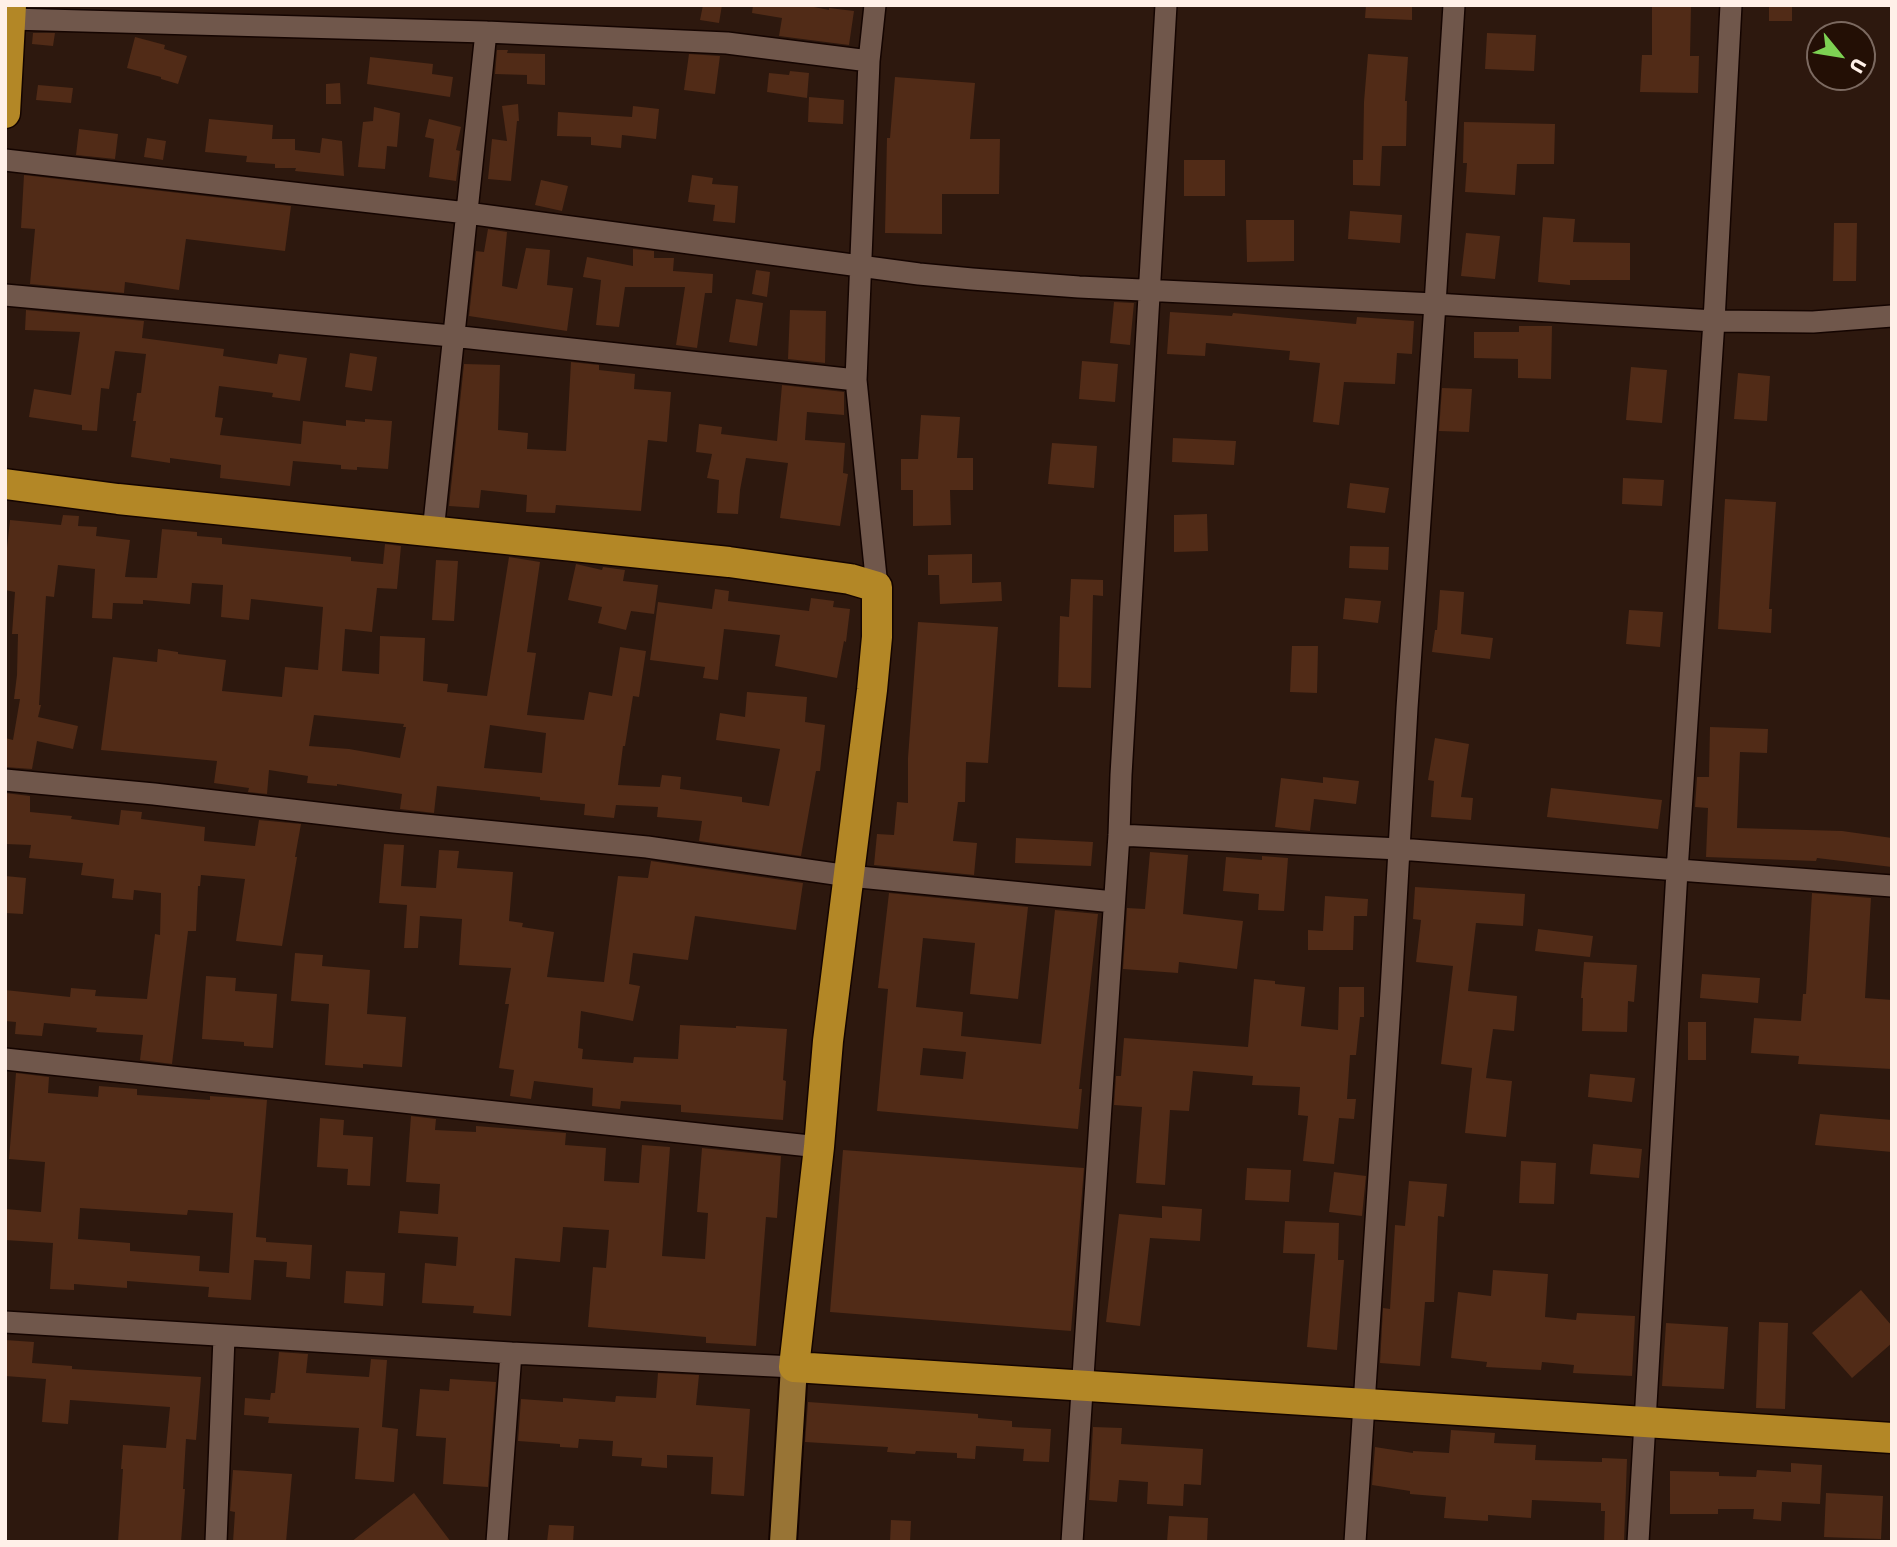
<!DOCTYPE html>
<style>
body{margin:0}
#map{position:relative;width:1897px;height:1547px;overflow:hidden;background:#2d180e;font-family:Jost,sans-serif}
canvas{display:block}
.frame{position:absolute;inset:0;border:7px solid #fff0e8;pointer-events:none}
.north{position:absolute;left:1806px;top:21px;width:70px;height:70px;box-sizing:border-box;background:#230f05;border:2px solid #7b6960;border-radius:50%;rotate:120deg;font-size:19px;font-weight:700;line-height:28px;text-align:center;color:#fff0e8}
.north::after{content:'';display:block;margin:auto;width:24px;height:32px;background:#7dd153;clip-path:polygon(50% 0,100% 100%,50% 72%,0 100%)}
</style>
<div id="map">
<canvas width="1897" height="1547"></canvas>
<div class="frame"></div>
<div class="north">U</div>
</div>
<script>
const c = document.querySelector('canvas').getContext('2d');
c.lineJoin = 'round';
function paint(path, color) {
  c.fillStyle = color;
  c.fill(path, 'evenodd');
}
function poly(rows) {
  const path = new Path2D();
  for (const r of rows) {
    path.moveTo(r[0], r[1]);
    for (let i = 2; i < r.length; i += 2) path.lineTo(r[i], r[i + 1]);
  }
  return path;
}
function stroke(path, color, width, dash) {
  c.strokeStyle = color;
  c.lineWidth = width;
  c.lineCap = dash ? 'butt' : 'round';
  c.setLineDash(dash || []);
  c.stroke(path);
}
paint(poly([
 [703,5,722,5,719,23,700,20],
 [753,5,804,5,829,10,829,8,854,11,849,45,779,36,782,18,752,13],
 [1366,5,1412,5,1412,20,1365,18],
 [1769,5,1792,5,1792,21,1769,21],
 [1652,6,1691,6,1690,56,1699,56,1698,93,1640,92,1642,55,1652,55],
 [33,33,55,33,53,46,32,44],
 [1487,33,1536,35,1534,71,1485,69],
 [135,37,165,45,164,49,187,56,178,84,161,79,161,77,127,68],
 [497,50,508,50,507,53,545,54,545,85,527,84,527,75,495,74],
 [689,54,720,56,715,94,684,90],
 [1368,54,1408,57,1405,101,1407,101,1406,146,1382,146,1380,186,1353,185,1353,160,1363,160,1364,102],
 [370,57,433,64,432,74,453,77,450,97,367,84],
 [790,71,809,73,807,98,767,92,769,73,789,75],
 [895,77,975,83,970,139,1000,139,999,194,942,194,942,234,885,233,887,138,890,138],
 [340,83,341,104,326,104,326,84],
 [38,85,73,88,71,103,36,100],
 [809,97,844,100,843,124,808,122],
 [518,104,519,121,517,121,511,181,488,179,492,139,507,141,502,106],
 [633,106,659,109,656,139,622,135,621,148,591,145,591,137,557,136,558,112,632,117],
 [374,107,400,113,397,147,387,146,385,169,358,167,363,122,373,121],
 [209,119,273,125,272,139,295,139,295,150,320,153,322,138,342,141,344,176,295,171,296,168,275,168,275,164,246,162,247,156,205,152],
 [429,119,461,127,456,150,460,151,456,181,429,177,434,139,425,137],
 [1464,122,1555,124,1554,164,1517,164,1515,195,1465,192,1467,163,1463,163],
 [79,129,118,134,115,159,76,155],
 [147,138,166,141,163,160,144,157],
 [1184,160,1225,160,1225,196,1184,196],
 [24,175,291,206,285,251,186,239,179,290,125,282,124,293,30,284,35,229,21,228],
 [692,175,713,178,712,184,738,186,735,223,713,221,715,205,688,202],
 [541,180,568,186,562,211,535,205],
 [1350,211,1402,215,1400,243,1348,239],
 [1543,217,1575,219,1573,242,1630,243,1630,280,1570,280,1570,285,1538,282],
 [1246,220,1294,220,1294,261,1247,262],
 [1834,223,1857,223,1856,281,1833,281],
 [488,229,507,232,502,286,517,289,526,248,550,250,547,285,573,288,567,331,469,316,476,251,484,252],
 [1466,233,1500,236,1495,279,1461,276],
 [633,249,654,251,654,258,674,258,673,271,713,274,712,293,705,293,697,348,676,345,685,287,625,287,619,327,596,325,601,280,583,277,587,257,633,266],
 [756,270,770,272,767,297,752,294],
 [736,299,763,303,757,346,729,342],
 [1114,302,1134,303,1130,345,1110,343],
 [26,310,144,321,142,338,224,349,223,356,277,364,279,354,307,358,300,401,272,397,273,393,219,386,215,417,223,418,220,435,301,444,303,421,346,426,346,420,365,422,365,419,392,421,388,469,357,467,357,470,341,469,341,465,293,461,290,486,220,478,221,465,170,458,170,463,131,457,136,421,133,421,137,393,141,393,146,354,115,351,109,389,101,388,97,431,82,430,82,425,29,417,34,389,71,395,80,332,25,330],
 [790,310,826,311,825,363,788,359],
 [1170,312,1232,316,1233,313,1356,324,1357,317,1414,321,1412,354,1397,353,1395,384,1344,382,1339,425,1313,422,1320,363,1289,360,1290,351,1206,343,1205,356,1167,354],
 [1519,326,1552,326,1551,379,1518,378,1518,359,1474,358,1474,332,1519,332],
 [350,353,377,357,372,391,345,387],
 [1082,361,1118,364,1115,402,1079,399],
 [571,362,599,365,599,370,635,374,634,389,671,392,667,442,648,440,641,511,556,505,555,513,526,512,527,495,481,490,479,508,449,506,464,364,500,365,498,430,528,433,527,449,566,451],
 [1631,367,1667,370,1662,423,1626,420],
 [1738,373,1770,376,1767,421,1734,419],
 [782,385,844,392,844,415,807,412,805,440,845,443,843,473,848,474,840,526,780,518,788,463,746,458,740,490,738,514,717,513,719,480,707,478,712,454,696,452,699,424,722,427,721,434,777,441],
 [1442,388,1472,389,1469,432,1439,431],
 [921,415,960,417,957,458,973,458,973,490,950,490,951,525,913,526,913,490,901,490,901,459,918,459],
 [1173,438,1236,441,1234,465,1172,462],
 [1052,443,1097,446,1094,488,1048,484],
 [1623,478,1664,480,1662,506,1622,504],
 [1350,483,1389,488,1385,513,1347,508],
 [1725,499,1776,502,1769,609,1772,609,1771,633,1718,629],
 [1207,514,1208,551,1174,552,1174,515],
 [63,515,79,516,78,526,97,527,96,536,130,540,125,577,157,578,162,529,197,532,197,536,222,538,222,544,351,557,351,561,383,564,385,544,401,546,397,589,377,588,372,632,345,629,342,671,379,674,380,636,425,638,423,681,448,684,447,692,487,696,509,557,540,562,527,652,536,653,527,715,584,720,589,692,612,696,620,647,646,651,639,697,633,696,625,746,623,746,618,785,660,787,662,775,681,777,680,789,742,797,742,802,769,806,780,749,716,740,720,713,745,717,747,692,807,697,805,722,825,725,820,771,816,771,801,856,699,841,702,821,657,817,658,807,616,805,614,818,584,815,585,804,540,800,540,797,437,786,434,813,400,809,402,794,337,784,337,786,307,783,308,776,269,770,267,794,248,792,249,788,214,783,217,761,101,750,113,657,157,662,158,649,178,652,178,654,226,660,222,691,282,697,285,667,318,670,323,607,251,599,249,620,221,617,223,585,192,583,190,604,143,600,143,604,113,603,112,619,92,618,95,569,58,565,54,597,46,596,39,705,41,705,38,717,78,726,73,749,37,741,32,769,5,767,5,738,13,740,20,699,14,699,17,675,18,634,12,634,15,592,5,590,5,566,10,520,61,525],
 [314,715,404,724,403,727,406,727,400,758,349,749,309,746],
 [490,725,546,733,542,773,484,768],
 [1350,546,1389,547,1388,570,1349,568],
 [972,554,972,583,1001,582,1002,601,940,604,939,575,928,575,928,555],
 [436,560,458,561,454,621,432,620],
 [576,564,602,570,603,567,625,570,623,581,658,585,654,614,631,611,626,630,598,623,602,607,568,600],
 [1071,579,1103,580,1103,596,1093,595,1091,688,1058,687,1060,616,1069,617],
 [715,589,729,591,728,601,809,611,811,598,834,601,833,607,850,609,846,642,844,641,837,678,775,666,780,635,724,629,718,680,703,678,705,667,650,660,658,602,712,609],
 [1440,590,1464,592,1461,634,1493,638,1490,659,1432,652,1435,630,1437,630],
 [1345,598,1381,601,1378,623,1343,619],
 [1629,610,1663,612,1660,647,1626,644],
 [918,622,998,627,988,763,966,762,965,802,958,802,953,841,977,843,974,875,874,865,877,834,894,835,897,802,908,803,908,758],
 [1292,646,1318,646,1317,693,1290,692],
 [1710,727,1768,729,1767,753,1740,752,1737,828,1842,831,1892,838,1892,867,1817,858,1816,861,1706,857,1708,808,1695,807,1697,777,1709,777],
 [1435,738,1469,744,1461,797,1473,798,1471,820,1431,817,1434,781,1428,780],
 [1323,777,1359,781,1356,804,1314,799,1310,831,1275,827,1281,778,1323,783],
 [1551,788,1662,800,1658,829,1547,817],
 [5,793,30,796,30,812,72,816,71,819,119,825,121,810,142,812,141,819,205,827,204,841,255,846,259,820,301,824,295,857,297,857,282,946,236,941,245,879,201,875,200,886,198,886,196,931,188,931,172,1064,140,1060,143,1035,96,1032,97,1028,44,1023,42,1036,15,1034,16,1022,5,1021,5,990,70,997,71,988,96,990,95,996,147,999,155,934,160,935,161,893,134,890,133,900,112,898,114,879,81,875,83,863,29,858,31,845,5,844],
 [1016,838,1093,842,1091,866,1015,863],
 [384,844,404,845,401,886,436,888,439,850,459,851,457,868,513,872,509,921,523,923,522,927,554,932,547,977,604,982,618,876,648,878,651,861,803,883,796,930,695,916,688,960,633,953,629,984,640,986,633,1021,581,1011,578,1048,583,1049,582,1059,633,1063,634,1057,678,1059,680,1025,736,1028,736,1026,787,1029,783,1080,786,1081,783,1120,681,1112,681,1105,621,1101,620,1109,592,1106,593,1088,534,1081,531,1099,510,1096,514,1070,499,1068,509,1004,505,1004,511,968,459,965,462,919,420,916,418,948,404,948,407,905,379,903],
 [1150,852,1188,855,1183,914,1243,921,1237,969,1179,962,1178,973,1123,969,1127,908,1145,909],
 [1262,856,1288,858,1284,911,1258,910,1259,894,1223,891,1226,857,1262,860],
 [5,876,26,878,23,914,5,913],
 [1415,887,1525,894,1523,926,1476,923,1468,991,1517,996,1514,1031,1493,1029,1486,1078,1512,1081,1506,1137,1465,1133,1472,1068,1441,1064,1453,966,1416,962,1421,920,1413,919],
 [889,893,1028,907,1018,999,970,994,975,943,923,938,916,1007,963,1012,961,1036,1041,1044,1055,910,1098,914,1079,1089,1082,1089,1078,1129,877,1111,888,989,878,988],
 [923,1048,966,1052,963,1079,920,1075],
 [1812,893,1871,898,1865,998,1892,1000,1892,1069,1798,1064,1799,1056,1751,1053,1754,1018,1801,1021,1803,994,1806,994],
 [1325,896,1368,899,1367,916,1354,916,1353,950,1308,950,1308,930,1323,931],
 [1538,929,1593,936,1590,957,1535,951],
 [295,953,323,955,322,966,370,970,367,1014,406,1017,402,1067,363,1064,363,1068,325,1065,329,1004,291,1001],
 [1584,962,1637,965,1634,1002,1628,1001,1627,1032,1582,1031,1583,998,1581,998],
 [1702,974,1760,978,1758,1003,1700,998],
 [206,976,236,978,235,991,277,994,273,1048,244,1046,244,1042,202,1039],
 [1254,979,1275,981,1275,984,1305,987,1301,1026,1338,1030,1339,987,1364,987,1364,1017,1360,1017,1356,1055,1350,1055,1347,1099,1356,1099,1354,1119,1339,1118,1334,1164,1303,1161,1308,1116,1298,1115,1300,1087,1252,1085,1253,1076,1193,1071,1189,1111,1170,1110,1165,1185,1136,1183,1142,1107,1114,1105,1116,1076,1121,1076,1124,1038,1248,1047],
 [1688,1022,1706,1022,1706,1060,1688,1060],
 [16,1073,49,1077,48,1093,98,1097,99,1086,137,1089,137,1095,210,1100,210,1096,267,1100,256,1237,266,1238,266,1242,312,1245,310,1279,286,1277,287,1262,254,1260,251,1300,208,1297,209,1287,127,1281,127,1288,74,1284,74,1290,50,1289,53,1243,5,1240,5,1209,41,1212,45,1162,9,1159],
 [80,1208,187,1215,188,1210,233,1213,229,1273,199,1271,200,1256,130,1251,130,1243,78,1239],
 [1590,1074,1635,1078,1632,1102,1588,1097],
 [1820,1114,1892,1120,1892,1152,1815,1145],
 [411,1116,436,1119,435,1130,476,1132,476,1126,566,1133,565,1145,606,1148,604,1181,639,1183,642,1145,670,1147,662,1256,705,1259,708,1213,697,1212,702,1148,781,1156,777,1218,766,1217,756,1346,706,1343,706,1337,588,1327,593,1267,606,1268,609,1230,563,1227,560,1262,515,1258,511,1316,473,1313,474,1306,422,1303,425,1263,456,1266,458,1237,398,1233,400,1211,438,1214,440,1184,406,1182],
 [320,1118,344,1120,343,1135,373,1137,370,1186,347,1185,348,1169,317,1167],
 [1593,1144,1642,1149,1639,1178,1590,1174],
 [843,1150,1084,1168,1071,1331,830,1312],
 [1521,1161,1556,1163,1554,1204,1519,1203],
 [1247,1168,1291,1170,1289,1202,1245,1200],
 [1334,1172,1366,1176,1362,1216,1329,1212],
 [1409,1181,1447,1184,1444,1217,1438,1216,1434,1302,1425,1302,1420,1366,1380,1363,1383,1308,1390,1309,1395,1225,1405,1226],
 [1162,1206,1202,1209,1200,1241,1150,1238,1140,1326,1106,1322,1119,1214,1162,1218],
 [1285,1221,1339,1223,1338,1260,1344,1260,1337,1350,1307,1347,1315,1254,1283,1253],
 [1493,1270,1548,1274,1545,1317,1576,1320,1577,1313,1635,1316,1632,1376,1573,1373,1574,1365,1542,1362,1541,1370,1486,1367,1487,1362,1451,1358,1458,1292,1491,1296],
 [346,1271,385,1273,383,1306,344,1303],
 [1861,1290,1892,1326,1892,1343,1852,1378,1812,1333],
 [1759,1322,1788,1323,1785,1409,1756,1408],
 [1666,1323,1728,1327,1724,1389,1662,1386],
 [5,1340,34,1342,32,1363,72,1366,72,1369,201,1377,196,1440,186,1439,183,1489,185,1489,181,1542,118,1542,123,1469,121,1469,123,1445,166,1448,170,1407,70,1400,68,1424,42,1422,46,1379,5,1376],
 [279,1352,308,1354,306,1373,369,1377,371,1359,387,1360,382,1427,398,1429,394,1482,355,1479,359,1428,268,1423,269,1417,244,1415,245,1398,270,1400,271,1393,275,1393],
 [658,1373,699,1375,696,1405,750,1409,744,1496,711,1494,713,1457,667,1455,667,1468,641,1466,642,1458,612,1456,613,1441,579,1439,578,1448,560,1447,560,1444,518,1441,521,1399,563,1402,563,1398,615,1402,616,1396,656,1398],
 [450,1379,496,1382,488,1487,443,1484,446,1438,416,1436,420,1389,449,1391],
 [808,1402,978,1414,978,1418,1012,1421,1012,1427,1051,1429,1049,1462,1023,1461,1024,1449,976,1446,975,1459,957,1458,957,1453,916,1451,915,1454,887,1452,888,1447,805,1442],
 [1093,1427,1122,1428,1121,1444,1203,1449,1201,1485,1184,1484,1183,1506,1147,1504,1148,1482,1119,1480,1117,1502,1089,1500],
 [1451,1430,1495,1433,1494,1443,1536,1445,1535,1460,1602,1462,1602,1458,1627,1459,1624,1542,1604,1542,1605,1511,1601,1511,1601,1503,1532,1500,1531,1518,1488,1515,1488,1521,1444,1518,1446,1497,1410,1494,1410,1491,1372,1485,1375,1447,1413,1453,1413,1451,1449,1453],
 [1791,1463,1822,1465,1820,1504,1782,1502,1781,1521,1753,1519,1754,1509,1718,1509,1718,1514,1670,1514,1670,1471,1719,1472,1719,1476,1756,1477,1757,1470,1791,1472],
 [233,1470,292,1474,286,1542,233,1542,235,1512,230,1511],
 [414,1493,451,1542,351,1542,379,1520],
 [1826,1493,1883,1496,1881,1539,1824,1537],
 [1169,1516,1208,1518,1207,1542,1167,1542],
 [891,1520,911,1521,910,1542,890,1542],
 [549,1525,574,1526,573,1542,547,1542]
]), '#512b17');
const minor = poly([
 [875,5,869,61,856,380,877,587],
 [10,19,486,32,727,43,869,61],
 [5,160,467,213,919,274,972,279,1079,287,1435,304,1714,321,1813,322,1892,316],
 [5,295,452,336,856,380],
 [433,532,486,32],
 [5,780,154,794,394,822,647,847,849,876,1114,902],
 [1119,835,1399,849,1892,886],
 [5,1059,819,1147],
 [5,1322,511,1353,794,1367],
 [216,1542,224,1337],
 [497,1542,511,1353],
 [1072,1542,1119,835,1121,775,1166,5],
 [1355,1542,1391,991,1407,708,1435,304,1454,5],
 [1638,1542,1677,871,1714,321,1731,5]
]);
const major = poly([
 [783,1542,794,1367]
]);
const highway = poly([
 [5,113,11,5],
 [5,484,118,499,729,562,850,579,877,587,877,637,872,690,828,1041,819,1147,794,1367,1892,1438]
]);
stroke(minor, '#140400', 24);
stroke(major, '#140400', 30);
stroke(highway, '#140400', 33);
stroke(minor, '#70574b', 21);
stroke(major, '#987435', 26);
stroke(highway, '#b38726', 30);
</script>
